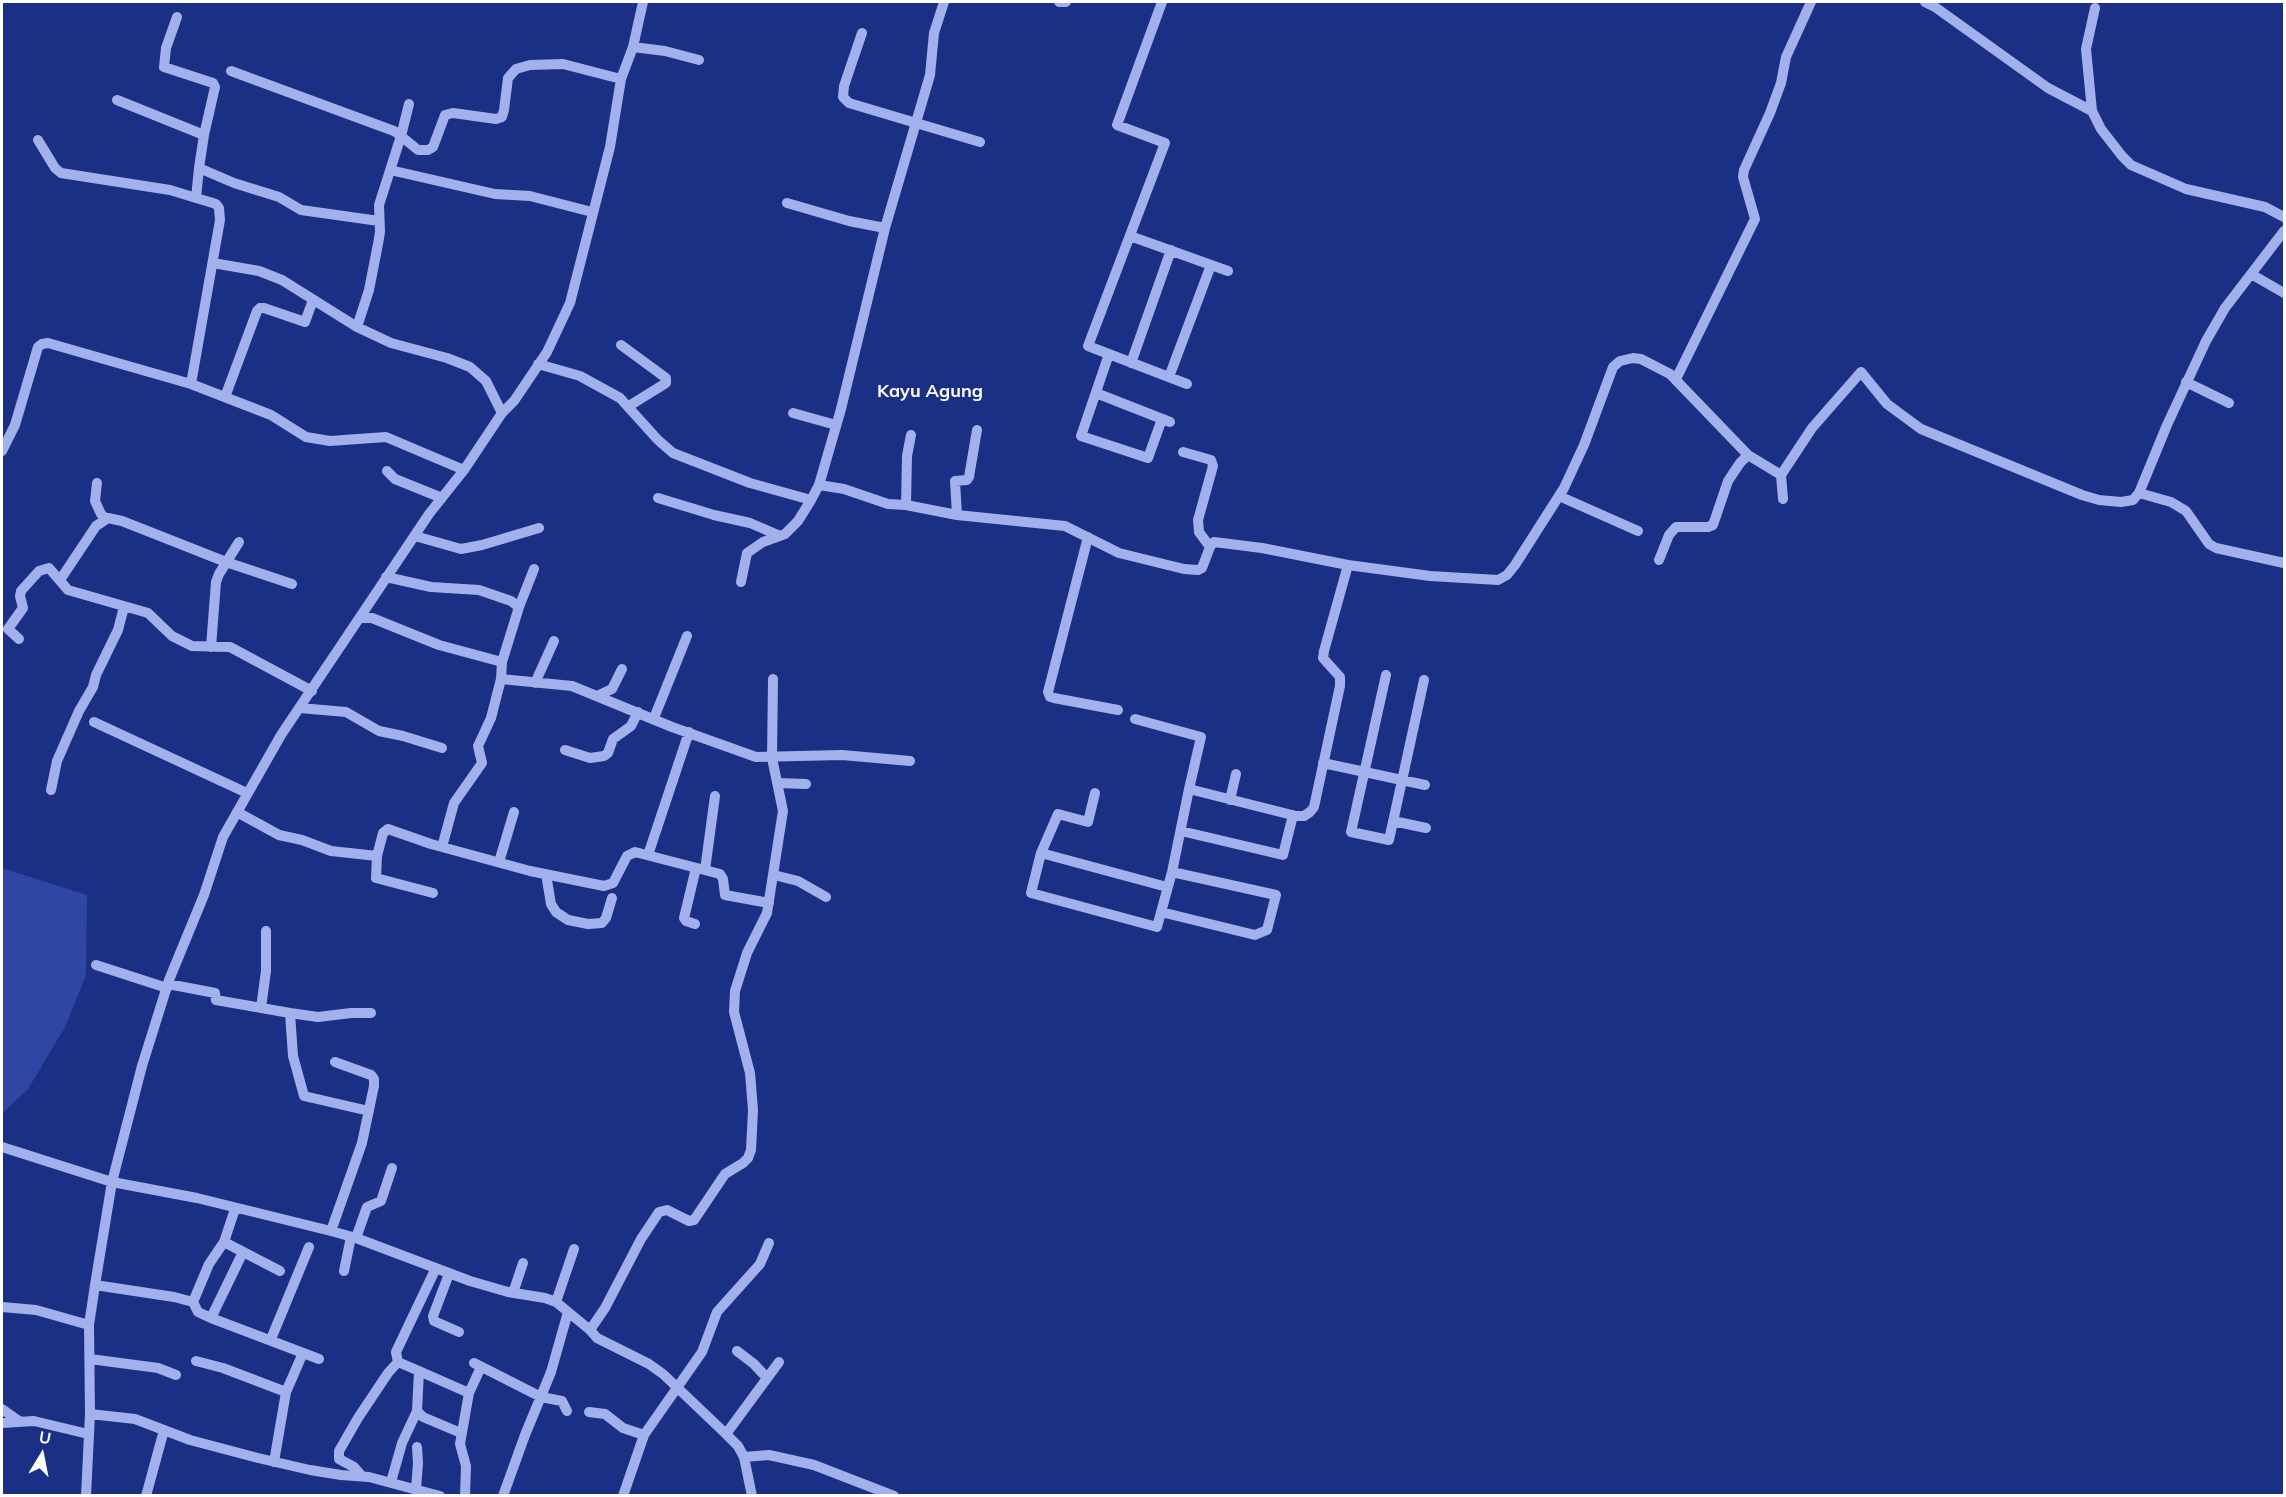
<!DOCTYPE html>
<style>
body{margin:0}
#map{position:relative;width:2286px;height:1497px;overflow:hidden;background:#1b2f84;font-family:Mulish,sans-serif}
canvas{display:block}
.frame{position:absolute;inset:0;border:3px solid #fff;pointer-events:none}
.north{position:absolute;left:12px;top:1425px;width:60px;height:60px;-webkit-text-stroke:4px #1b2f84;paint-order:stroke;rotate:10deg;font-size:16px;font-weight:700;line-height:24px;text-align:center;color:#fff}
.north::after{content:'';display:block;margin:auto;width:21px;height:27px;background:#fff;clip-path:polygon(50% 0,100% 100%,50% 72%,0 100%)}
</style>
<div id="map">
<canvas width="2286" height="1497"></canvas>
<div class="frame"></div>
<div class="north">U</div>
</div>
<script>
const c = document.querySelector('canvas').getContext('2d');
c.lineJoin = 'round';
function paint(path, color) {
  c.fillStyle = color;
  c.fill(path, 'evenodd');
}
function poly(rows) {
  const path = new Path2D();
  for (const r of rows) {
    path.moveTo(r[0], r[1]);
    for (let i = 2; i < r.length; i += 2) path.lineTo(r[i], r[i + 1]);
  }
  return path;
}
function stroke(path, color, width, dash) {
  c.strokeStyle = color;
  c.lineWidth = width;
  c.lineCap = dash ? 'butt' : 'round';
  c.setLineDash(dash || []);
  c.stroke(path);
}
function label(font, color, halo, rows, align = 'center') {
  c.font = font + ' Mulish,sans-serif';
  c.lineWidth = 4.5;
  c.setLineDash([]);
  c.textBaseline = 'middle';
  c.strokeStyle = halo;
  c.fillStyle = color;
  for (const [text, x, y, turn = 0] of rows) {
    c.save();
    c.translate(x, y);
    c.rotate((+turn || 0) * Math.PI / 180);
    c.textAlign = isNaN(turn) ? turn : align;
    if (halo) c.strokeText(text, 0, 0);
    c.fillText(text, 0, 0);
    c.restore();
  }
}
paint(poly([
 [2,868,87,895,86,975,65,1027,28,1089,2,1114]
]), '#2f46a2');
stroke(poly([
 [1059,2,1066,2],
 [1162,2,1117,125,1165,143,1088,346,1187,384],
 [1925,2,1935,7,2048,88,2092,111,2101,129,2122,156,2131,165,2186,189,2265,207,2284,217],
 [177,17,166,48,164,67,213,83,215,87,204,135,199,168,234,183,279,197,301,210,379,221],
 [862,33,844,86,843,97,849,103,980,142],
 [633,47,665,51,699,60],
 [231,71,394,131,401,136,379,205,380,232,378,244,369,290,357,327,391,343,447,358,470,367,486,381,502,413],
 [117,100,204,135],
 [409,104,401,136,418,150,428,150,433,147,445,115,453,113,496,119,502,117,504,110,508,78,516,69,530,65,563,64,621,79],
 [2092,111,2086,49,2095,8],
 [38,140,55,168,61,173,170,190,216,204,219,208,220,220,191,384],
 [390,170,495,194,530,196,592,212],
 [196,198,199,168],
 [787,203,849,221,885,228],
 [1130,236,1228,271],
 [213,263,259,271,282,280,357,327],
 [2251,274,2284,293],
 [621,345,666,378,666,383,629,406],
 [1109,354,1081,436,1148,458,1162,419],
 [1131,363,1171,250],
 [538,364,580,376,620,398,658,440,673,453,750,483,811,500,819,485,841,409,885,228,930,75,934,33,944,2],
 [1169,377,1211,265],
 [1676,379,1755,219,1743,177,1744,170,1770,113,1781,83,1786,57,1811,2],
 [2186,382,2229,403],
 [1096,393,1170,422],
 [225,397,257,311,260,308,264,308,305,322,313,300],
 [793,413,836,425],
 [2,451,15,425,38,347,42,344,48,343,191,384,271,415,306,437,330,441,386,437,464,470],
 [1183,452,1211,460,1213,466,1198,520,1199,532,1210,547],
 [387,471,395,479,442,498],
 [1781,475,1812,428,1861,372,1887,404,1921,429,2082,495,2099,500,2121,502,2133,500,2139,493,2167,425,2206,341,2225,308,2284,231],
 [97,483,95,501,101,514,106,519],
 [819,485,844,489,888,504,906,505,957,515,1065,526,1119,553,1184,569,1198,570,1202,568,1210,547,1214,542,1262,548,1348,565,1430,576,1498,580,1507,575,1515,565,1564,488,1584,445,1613,367,1620,361,1633,358,1641,359,1670,374,1748,455,1781,475,1783,499],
 [2139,493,2171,502,2186,511,2209,544,2216,548,2284,563],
 [1559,496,1638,531],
 [658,498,714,515,750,523,778,535],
 [906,505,907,456,911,435],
 [957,515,955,481,967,480,969,477,977,430],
 [415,536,461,549,482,545,539,528],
 [1088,537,1048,692,1050,697,1054,698,1118,710],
 [1659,560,1669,535,1676,527,1708,527,1713,525,1728,481,1740,463,1748,455],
 [386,577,431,587,479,590,511,601,519,607],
 [60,580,96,526,108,518,122,521,226,562,292,584],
 [741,582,747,553,763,542,785,534,798,521,811,500],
 [361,618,372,618,439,645,502,662],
 [19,639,8,629,23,608,20,596,21,591,39,571,49,568,68,590,148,613,172,636,192,646,230,647,312,691],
 [211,647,216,582,219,574,239,542],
 [1386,675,1351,832,1389,840,1424,680],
 [501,679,572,686,672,727,756,757,842,755,910,761],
 [535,683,554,641],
 [597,696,612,689,622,669],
 [300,708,346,712,379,731,403,736,442,748],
 [654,718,687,636],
 [1135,719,1201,737,1189,789,1296,816,1304,816,1310,812,1314,807,1340,686,1340,677,1323,658,1324,651,1348,565],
 [94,722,247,793],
 [565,750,590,758,604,756,608,753,613,739,631,726,638,712],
 [1323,763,1425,785],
 [778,783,806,784],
 [51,790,57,761,79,711,93,687,96,675,118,630,124,607],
 [1095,793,1088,822,1058,814,1041,853,1031,893,1157,927,1172,872,1189,789],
 [1230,800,1236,774],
 [237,812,279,835,302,840,331,851,377,856,383,833,388,829,431,844,530,871,604,886,613,883,627,856,635,852,720,874,723,879,725,895,769,903],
 [1393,821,1426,828],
 [1181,831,1283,855,1293,815],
 [442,847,454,803,482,763,478,746,491,718,501,679,502,662,519,607,534,569],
 [1041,853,1167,887],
 [648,855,689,732],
 [377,856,376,878,433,893],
 [499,862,514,812],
 [705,870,715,796],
 [546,874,551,904,556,912,568,920,588,924,602,923,606,918,612,898],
 [774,875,798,881,826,897],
 [1161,912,1255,935,1267,930,1276,895,1172,872],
 [695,924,686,921,684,918,696,868],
 [96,965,167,988],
 [168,984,215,993,216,1000,290,1013,318,1017,351,1013,371,1013],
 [261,1008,266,971,266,931],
 [290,1013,293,1056,304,1096,369,1111],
 [2,1147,112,1182,197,1198,331,1231,356,1238,470,1281,508,1292,545,1298,556,1302,590,1330,597,1338,649,1364,663,1374,726,1434,738,1446,744,1457,752,1496],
 [331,1231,362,1143,374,1086,374,1079,371,1075,335,1062],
 [356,1238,367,1207,381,1201,392,1168],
 [224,1242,280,1271],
 [344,1271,351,1237],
 [449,1274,433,1316,434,1321,459,1332],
 [95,1285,174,1297,193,1302,198,1312,211,1318,319,1359],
 [513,1293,523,1263],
 [193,1302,209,1264,224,1242,235,1209],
 [556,1302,574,1249],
 [2,1307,36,1310,89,1325],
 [211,1318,243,1252],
 [590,1330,605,1308,641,1239,659,1212,667,1210,689,1221,694,1220,725,1174,743,1163,748,1158,751,1150,753,1110,750,1073,734,1012,735,991,747,953,767,913,783,811,772,758,773,679],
 [271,1339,309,1247],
 [737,1351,754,1364,767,1378],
 [90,1359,158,1368,176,1375],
 [196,1361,223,1368,286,1392],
 [398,1362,419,1371,417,1411,423,1417,461,1433],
 [474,1363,541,1397,562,1401,567,1411],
 [419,1371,469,1393],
 [2,1409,19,1421],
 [589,1412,605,1414,623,1428,644,1435],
 [90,1414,135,1419,190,1440,258,1458,310,1470,341,1475,369,1477,440,1496],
 [2,1423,34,1421,88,1434],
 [726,1434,779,1362],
 [744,1457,769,1455,814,1465,894,1496],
 [274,1462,286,1392,303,1353],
 [361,1475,354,1467,339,1459,339,1451,358,1418,388,1373,398,1362,396,1352,435,1270],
 [391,1482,402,1443,417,1411],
 [416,1489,418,1463,417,1447],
 [86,1496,90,1414,89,1325,95,1285,112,1182,142,1066,169,980,204,895,223,837,281,735,429,514,464,470,502,413,514,401,547,352,570,303,610,147,621,79,633,47,643,2],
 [146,1496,164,1430],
 [465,1496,466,1466,460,1444,469,1393,481,1367],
 [503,1496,525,1435,551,1372,568,1312],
 [623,1496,644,1435,702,1352,717,1312,760,1264,769,1243]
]), '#a2b1eb', 10);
label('bold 18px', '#fff', '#1b2f84', [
 ["Kayu Agung",930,392]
]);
</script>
